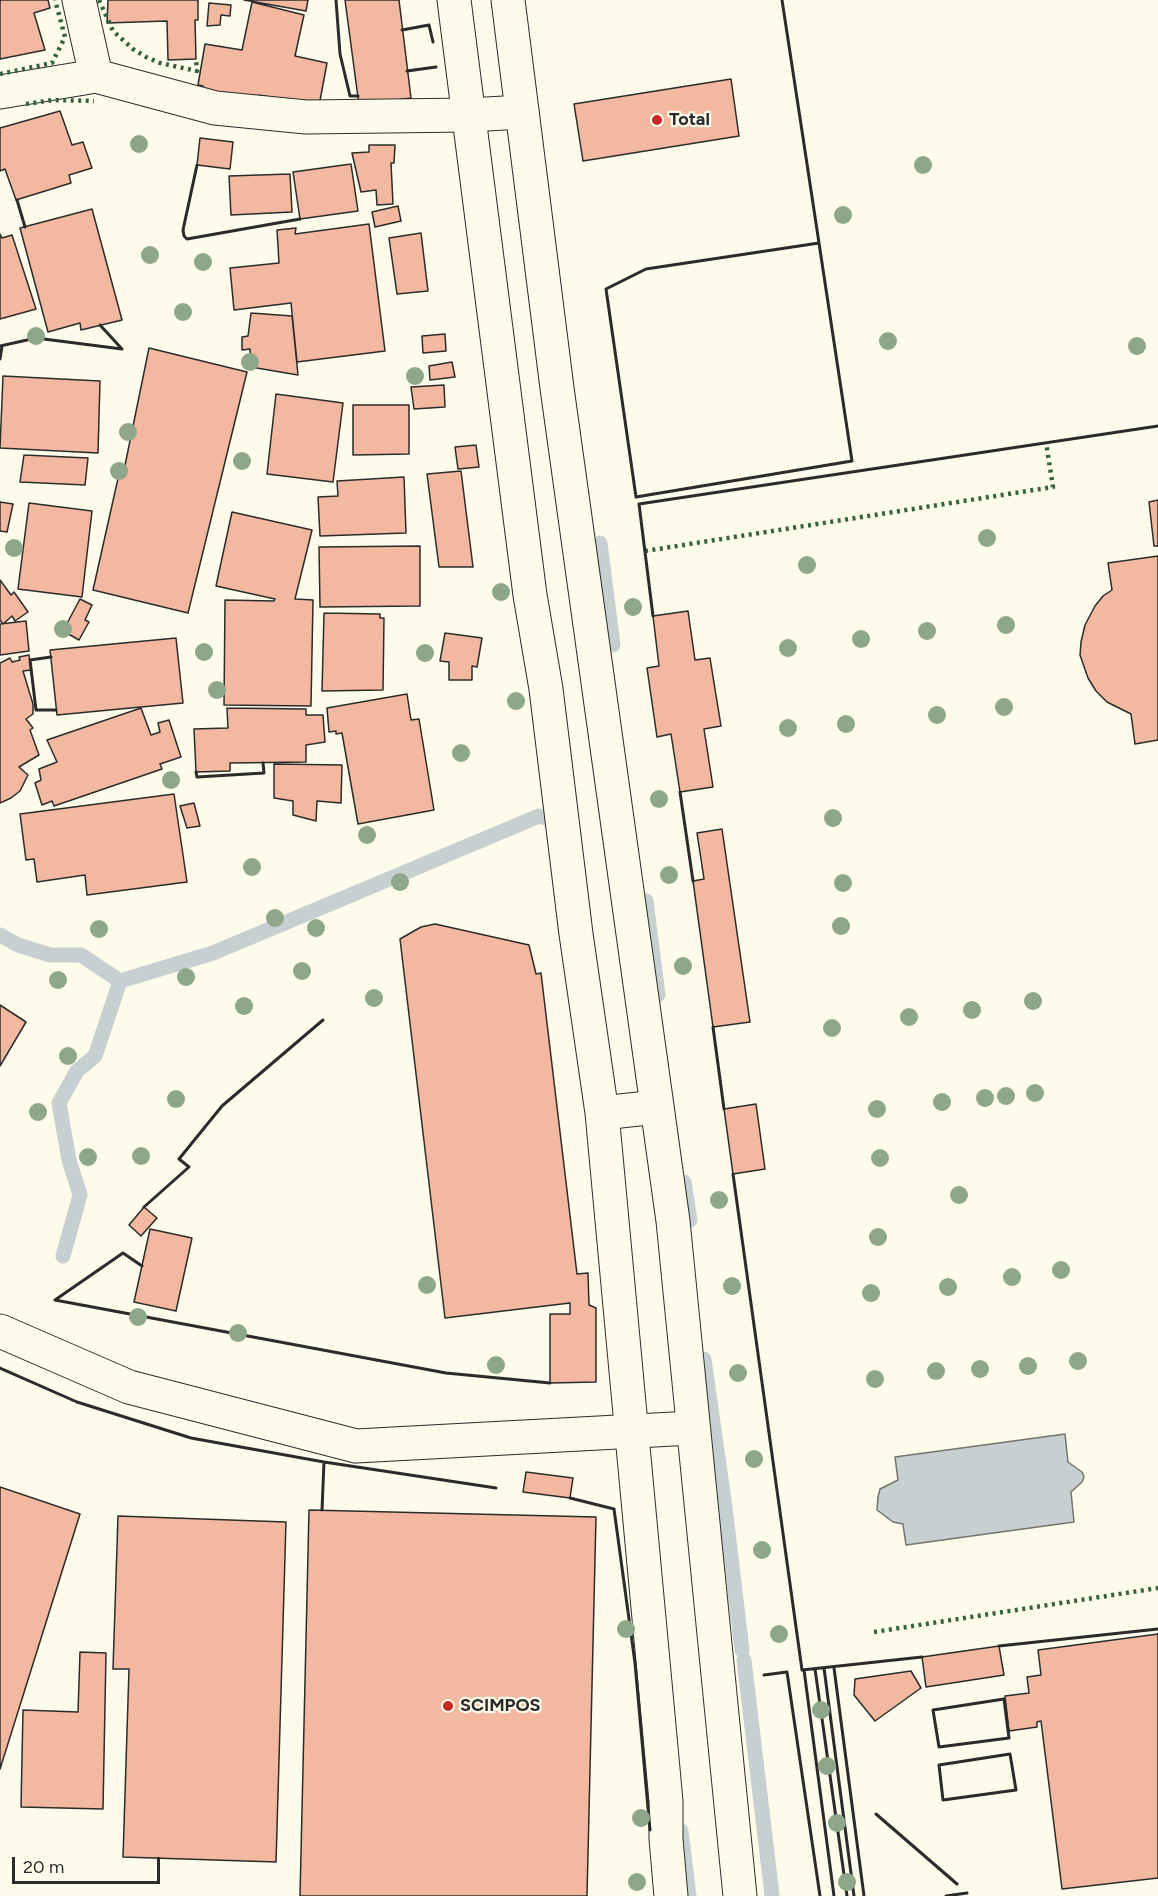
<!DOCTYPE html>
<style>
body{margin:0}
#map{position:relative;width:1158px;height:1896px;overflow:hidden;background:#fdfbea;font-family:Figtree,sans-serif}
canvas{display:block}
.scale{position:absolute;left:12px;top:1857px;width:148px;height:27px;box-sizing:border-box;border:3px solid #2b2b2b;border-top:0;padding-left:8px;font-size:18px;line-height:21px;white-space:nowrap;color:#2b2b2b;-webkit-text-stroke:4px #fdfbea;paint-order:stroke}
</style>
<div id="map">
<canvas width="1158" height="1896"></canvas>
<div class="scale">20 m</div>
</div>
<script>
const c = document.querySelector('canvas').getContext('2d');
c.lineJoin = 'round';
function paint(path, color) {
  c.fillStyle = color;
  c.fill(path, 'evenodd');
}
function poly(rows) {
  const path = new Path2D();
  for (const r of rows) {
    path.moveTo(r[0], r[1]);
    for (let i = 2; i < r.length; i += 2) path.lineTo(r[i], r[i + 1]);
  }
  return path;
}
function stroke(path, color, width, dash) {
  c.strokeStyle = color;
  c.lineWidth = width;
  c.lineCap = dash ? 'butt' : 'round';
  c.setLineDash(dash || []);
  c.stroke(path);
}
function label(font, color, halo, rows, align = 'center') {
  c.font = font + ' Figtree,sans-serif';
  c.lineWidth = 4.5;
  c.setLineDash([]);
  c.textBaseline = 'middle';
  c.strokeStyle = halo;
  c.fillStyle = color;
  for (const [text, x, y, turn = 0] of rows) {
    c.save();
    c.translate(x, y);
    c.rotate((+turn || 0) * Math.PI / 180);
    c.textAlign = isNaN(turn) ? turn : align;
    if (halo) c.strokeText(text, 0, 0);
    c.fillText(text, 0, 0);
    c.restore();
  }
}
const water = poly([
 [1065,1434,1068,1462,1082,1472,1084,1477,1082,1482,1071,1492,1074,1522,906,1545,903,1524,893,1522,877,1510,878,1497,880,1489,898,1480,895,1457,1065,1434]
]);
paint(water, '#c7d0d0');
stroke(water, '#74746e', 1.5);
stroke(poly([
 [600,543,613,645],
 [646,901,658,995],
 [0,935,18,945,50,955,81,955,120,981],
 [120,981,213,953,539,816,550,819,555,833],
 [684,1182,690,1220],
 [63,1256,80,1195,69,1160,59,1103,77,1071,95,1056,120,981],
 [704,1359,725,1507,742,1650],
 [744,1660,772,1895],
 [681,1831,689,1896]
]), '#c7d0d0', 15);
const building = poly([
 [0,0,48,0,50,8,34,13,45,50,0,59,0,0],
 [108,0,198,0,198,20,195,20,196,59,168,60,167,21,107,23,108,0],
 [244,0,308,0,306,11,244,0],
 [345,0,399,0,411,98,359,105,345,0],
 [252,2,304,15,295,56,327,63,319,106,259,95,258,102,202,93,203,86,198,85,205,44,242,50,252,2],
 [209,3,231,5,230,16,221,15,220,25,207,26,209,3],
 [731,79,739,136,583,161,574,104,731,79],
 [60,111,72,145,83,142,92,168,69,175,71,183,16,200,5,169,0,171,0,128,60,111],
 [200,138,233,142,230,169,197,165,200,138],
 [369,145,395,145,394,163,391,163,393,204,377,205,376,190,361,192,352,153,369,152,369,145],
 [351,164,358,211,300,219,293,172,351,164],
 [290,174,292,212,231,215,229,176,290,174],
 [398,206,401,221,375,227,372,212,398,206],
 [92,209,122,320,81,330,80,323,48,332,20,228,92,209],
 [369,224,385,351,297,362,291,303,234,310,230,268,279,263,277,230,296,228,295,234,369,224],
 [421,233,428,291,397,294,389,238,421,233],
 [0,234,2,238,12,235,36,309,0,319,0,234],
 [251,313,292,316,298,375,251,367,250,349,242,350,242,337,248,336,251,313],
 [445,334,446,351,423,353,422,336,445,334],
 [149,348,247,372,188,613,93,590,119,474,123,475,149,348],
 [452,362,455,377,430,380,429,366,452,362],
 [3,376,100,381,98,453,0,448,3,376],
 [444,385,445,407,414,409,411,387,444,385],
 [276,394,343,403,333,482,267,474,276,394],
 [353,405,409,405,409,454,353,455,353,405],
 [476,445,479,467,458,469,455,447,476,445],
 [24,455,88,458,85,485,20,482,24,455],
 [461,471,473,567,439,567,427,474,461,471],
 [404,477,406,533,320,536,318,497,338,496,337,481,404,477],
 [1158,500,1158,546,1154,546,1149,502,1158,500],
 [0,502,13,504,7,532,0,531,0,502],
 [29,503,92,511,82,597,18,589,29,503],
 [232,512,312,530,295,599,313,600,311,706,224,705,225,600,274,601,275,599,216,586,232,512],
 [420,546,420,606,320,607,319,547,420,546],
 [1158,556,1158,740,1135,744,1131,714,1107,702,1096,691,1088,678,1080,655,1081,642,1085,625,1095,606,1103,596,1112,590,1108,563,1158,556],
 [0,580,11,595,14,592,28,612,15,621,12,616,3,624,0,620,0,580],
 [80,599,92,605,85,620,89,622,79,640,63,631,80,599],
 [688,611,695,660,710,658,721,726,704,729,713,787,680,792,671,734,657,737,647,668,659,666,653,616,688,611],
 [324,613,380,614,380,618,384,618,383,690,322,691,324,613],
 [26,621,29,651,0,655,0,624,26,621],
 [445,633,482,638,477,667,472,666,472,680,449,680,449,662,440,661,445,633],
 [176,638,183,703,57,715,50,650,176,638],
 [29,655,31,670,23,671,33,704,33,714,26,719,33,728,30,730,39,755,19,767,28,775,20,791,11,798,0,803,0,663,10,658,12,662,20,660,19,657,29,655],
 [407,694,411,720,419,719,434,810,358,824,342,733,336,734,336,731,329,732,327,708,407,694],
 [141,708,151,735,160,732,158,723,169,720,181,757,160,764,162,769,54,806,52,801,42,805,35,783,41,780,39,769,57,762,47,740,141,708],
 [227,708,306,709,306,715,323,715,325,742,306,745,306,762,230,763,230,771,196,772,194,729,228,728,227,708],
 [274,764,342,765,341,803,317,801,316,821,293,815,293,801,274,798,274,764],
 [174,794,187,882,87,895,85,875,37,882,34,859,26,860,20,814,174,794],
 [194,803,200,826,187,828,180,806,194,803],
 [722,829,750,1022,713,1027,693,881,704,879,697,833,722,829],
 [435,924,529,945,536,974,541,973,577,1274,588,1273,589,1305,596,1308,596,1382,550,1383,550,1314,570,1314,570,1303,445,1318,400,939,421,927,435,924],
 [0,1005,26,1022,0,1066,0,1005],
 [756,1104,765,1169,733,1174,724,1109,756,1104],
 [144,1207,157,1218,141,1236,129,1225,144,1207],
 [150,1229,192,1238,176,1311,134,1302,150,1229],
 [526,1472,573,1478,570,1498,523,1492,526,1472],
 [0,1487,80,1514,0,1769,0,1487],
 [309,1510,596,1517,587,1896,300,1896,309,1510],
 [118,1516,286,1522,276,1862,123,1857,129,1669,113,1669,118,1516],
 [1158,1634,1158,1878,1062,1889,1041,1721,1037,1722,1037,1727,1009,1731,1005,1696,1029,1693,1027,1677,1041,1675,1038,1650,1158,1634],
 [999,1646,1004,1675,926,1687,922,1657,999,1646],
 [80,1652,106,1653,103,1809,21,1807,23,1710,78,1712,80,1652],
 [911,1671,921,1688,875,1721,854,1695,855,1679,911,1671]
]);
paint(building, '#f2b8a0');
stroke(building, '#2b2b2b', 1.5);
const street = poly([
 [79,0,96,76],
 [0,92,96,76,215,108,306,117,469,115,522,112],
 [0,1331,129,1387,356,1446,692,1428]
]);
const primary = poly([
 [454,0,530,595,546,689,576,934,602,1113,666,1801,666,1839,671,1896],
 [508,0,557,388,673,1221,740,1896],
 [602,1113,657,1107]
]);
stroke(street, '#2b2b2b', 35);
stroke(primary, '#2b2b2b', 35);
stroke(street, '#fdfbea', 33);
stroke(primary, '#fdfbea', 33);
stroke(poly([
 [99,0,113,31,133,49,146,57,160,63,197,71,196,59],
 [0,74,52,63,65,37,55,0],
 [26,104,53,100,94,101],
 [645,551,1053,487,1046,442],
 [874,1632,1158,1588]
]), '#34623c', 4.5, [3, 4.5]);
stroke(poly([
 [336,0,340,54,350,96,358,96],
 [782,0,802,131,819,243,852,461,636,497,606,289,646,269,819,243],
 [402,30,429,25,433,42],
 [407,71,436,67],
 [197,165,183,230,184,236,187,239,300,219],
 [17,200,25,227],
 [0,346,36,338,122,349,100,325],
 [0,359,2,346],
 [653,616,639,504,1158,426],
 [51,657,30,660,36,710,56,710],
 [196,772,197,777,264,773,263,763],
 [680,792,693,881],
 [713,1027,724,1109],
 [733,1174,802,1670,922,1657],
 [144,1207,189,1167,179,1159,222,1106,323,1020],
 [142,1266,123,1253,55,1300,446,1373,550,1383],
 [0,1368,77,1402,191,1438,324,1462,496,1488],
 [570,1498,614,1509,635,1663,650,1830],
 [322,1510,324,1462],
 [999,1646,1158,1629],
 [824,1668,854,1896],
 [834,1668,864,1896],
 [815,1669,847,1896],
 [804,1670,834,1896],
 [764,1675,787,1672,820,1896],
 [1004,1699,1009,1738,939,1747,933,1710,1004,1699],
 [1010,1754,1016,1790,943,1800,939,1765,1010,1754],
 [876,1814,957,1884],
 [946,1896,967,1893]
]), '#2b2b2b', 3);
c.fillStyle = '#8ea78a';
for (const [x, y] of [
 [139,144],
 [923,165],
 [843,215],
 [150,255],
 [203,262],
 [183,312],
 [36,336],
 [888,341],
 [1137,346],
 [250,362],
 [415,376],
 [128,432],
 [242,461],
 [119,471],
 [987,538],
 [14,548],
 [807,565],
 [501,592],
 [633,607],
 [1006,625],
 [63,629],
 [927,631],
 [861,639],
 [788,648],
 [204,652],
 [425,653],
 [217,690],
 [516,701],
 [1004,707],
 [937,715],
 [846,724],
 [788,728],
 [461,753],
 [171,780],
 [659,799],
 [833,818],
 [367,835],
 [252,867],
 [669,875],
 [400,882],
 [843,883],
 [275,918],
 [841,926],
 [316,928],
 [99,929],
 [683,966],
 [302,971],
 [186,977],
 [58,980],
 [374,998],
 [1033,1001],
 [244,1006],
 [972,1010],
 [909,1017],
 [832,1028],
 [68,1056],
 [1035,1093],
 [1006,1096],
 [985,1098],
 [176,1099],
 [942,1102],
 [877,1109],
 [38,1112],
 [141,1156],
 [88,1157],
 [880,1158],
 [959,1195],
 [719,1200],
 [878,1237],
 [1061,1270],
 [1012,1277],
 [427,1285],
 [732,1286],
 [948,1287],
 [871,1293],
 [138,1317],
 [238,1333],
 [1078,1361],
 [496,1365],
 [1028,1366],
 [980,1369],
 [936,1371],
 [738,1373],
 [875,1379],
 [754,1459],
 [762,1550],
 [626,1629],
 [779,1634],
 [821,1710],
 [827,1766],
 [641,1818],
 [837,1823],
 [637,1882],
 [847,1882]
]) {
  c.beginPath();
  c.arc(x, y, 9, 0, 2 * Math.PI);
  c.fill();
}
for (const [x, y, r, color] of [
 [657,120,6,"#c62828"],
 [448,1706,6,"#c62828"]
]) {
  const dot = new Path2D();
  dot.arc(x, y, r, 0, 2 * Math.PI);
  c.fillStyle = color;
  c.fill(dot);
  stroke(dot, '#fdfbea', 2);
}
label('bold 18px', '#2b2b2b', '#fdfbea', [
 ["Total",669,120],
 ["SCIMPOS",460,1706]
], 'left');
</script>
